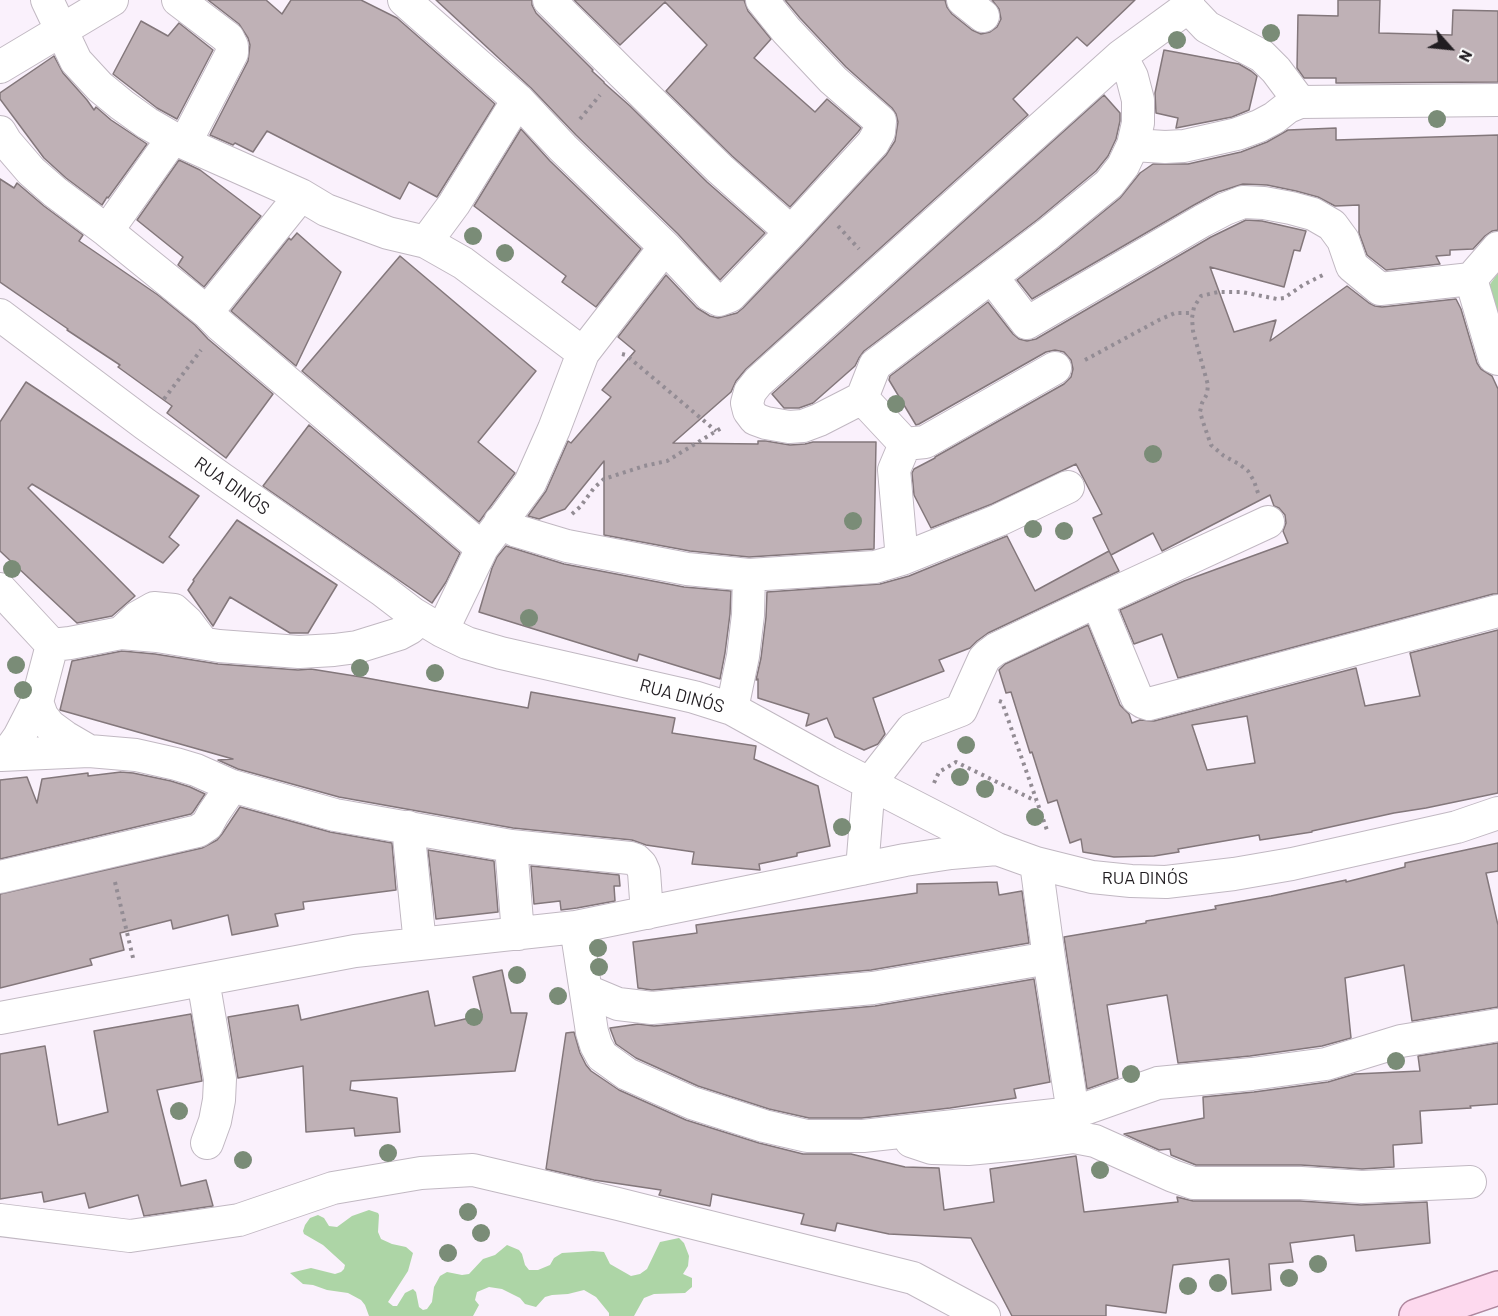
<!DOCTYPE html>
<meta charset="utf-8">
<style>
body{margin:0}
#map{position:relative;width:1498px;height:1316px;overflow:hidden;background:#faf1fc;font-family:Barlow,sans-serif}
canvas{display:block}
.north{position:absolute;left:1420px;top:18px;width:60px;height:60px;-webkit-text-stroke:4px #fff;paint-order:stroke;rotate:117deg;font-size:16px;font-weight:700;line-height:24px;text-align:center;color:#211d21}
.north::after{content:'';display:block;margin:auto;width:21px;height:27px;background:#211d21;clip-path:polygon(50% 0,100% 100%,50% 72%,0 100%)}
</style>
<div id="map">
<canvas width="1498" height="1316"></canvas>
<div class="north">N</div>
</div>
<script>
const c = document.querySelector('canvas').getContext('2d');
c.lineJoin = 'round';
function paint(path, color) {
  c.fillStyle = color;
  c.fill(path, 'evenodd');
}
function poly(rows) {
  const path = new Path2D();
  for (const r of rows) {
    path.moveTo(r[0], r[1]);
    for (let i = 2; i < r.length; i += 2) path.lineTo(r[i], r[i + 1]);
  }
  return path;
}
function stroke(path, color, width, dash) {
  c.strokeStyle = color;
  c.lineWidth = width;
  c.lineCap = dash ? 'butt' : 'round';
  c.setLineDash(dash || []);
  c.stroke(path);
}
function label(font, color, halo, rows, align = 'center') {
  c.font = font + ' Barlow,sans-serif';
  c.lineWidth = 6;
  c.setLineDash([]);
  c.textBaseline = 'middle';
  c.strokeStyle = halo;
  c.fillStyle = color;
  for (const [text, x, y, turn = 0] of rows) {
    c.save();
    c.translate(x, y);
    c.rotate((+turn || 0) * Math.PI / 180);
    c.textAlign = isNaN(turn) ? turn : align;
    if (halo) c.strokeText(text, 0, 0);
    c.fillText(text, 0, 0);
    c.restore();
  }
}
paint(poly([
 [1498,273,1498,325,1488,287],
 [369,1210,378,1213,379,1215,378,1232,381,1239,392,1244,406,1247,413,1253,408,1271,388,1302,393,1306,397,1306,405,1293,413,1289,416,1292,419,1307,423,1310,427,1309,432,1302,434,1287,440,1276,447,1272,462,1275,469,1274,483,1259,495,1255,507,1245,519,1250,522,1254,525,1265,529,1270,538,1270,550,1265,554,1258,562,1253,593,1251,604,1252,610,1264,631,1276,640,1274,647,1269,660,1242,679,1238,684,1243,689,1256,688,1266,683,1274,692,1278,692,1287,685,1293,654,1294,644,1298,634,1316,609,1316,609,1313,596,1297,584,1290,568,1294,552,1295,545,1297,536,1307,525,1304,520,1298,502,1289,489,1287,477,1292,475,1300,479,1305,473,1316,369,1316,365,1305,361,1300,348,1293,327,1290,313,1285,303,1284,290,1273,311,1268,335,1274,341,1272,344,1269,345,1265,323,1245,304,1234,303,1231,305,1225,310,1218,318,1215,324,1218,329,1226,337,1227,352,1216]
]), '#add5a6');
const building = poly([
 [208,0,266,0,282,14,291,0,361,0,397,18,495,104,437,197,409,182,400,199,267,131,253,152,235,143,233,145,210,135,248,61,250,45,248,38,239,24,208,0],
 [436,0,532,0,532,5,536,13,593,70,592,71,604,82,604,83,630,106,707,182,765,233,720,280,678,234,576,135,531,88,436,0],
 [574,0,744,0,748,11,771,39,754,58,815,112,827,99,861,128,858,132,790,207,732,156,666,91,707,45,665,2,620,45,574,0],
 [785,0,945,0,947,7,952,14,972,30,981,34,990,32,997,27,1001,19,999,9,992,0,1135,0,1087,46,1077,37,1013,99,1028,115,746,369,736,381,731,392,673,443,758,444,758,441,766,441,790,445,805,444,813,442,876,442,874,549,749,557,690,551,604,535,604,461,565,509,539,519,528,516,546,491,568,441,571,443,611,397,602,390,635,351,618,337,666,275,697,308,710,316,718,318,737,313,743,308,804,244,886,155,895,141,898,122,896,114,892,108,846,67,800,18,785,0],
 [1338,0,1380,0,1379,33,1452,35,1453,10,1498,11,1498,82,1336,83,1336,78,1304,78,1297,68,1298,15,1338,16,1338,0],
 [141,21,168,36,179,23,213,50,177,119,157,108,113,74,141,21],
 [1164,50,1239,64,1251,71,1257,76,1249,110,1232,117,1176,128,1178,118,1156,113,1155,93,1164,50],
 [54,56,63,73,87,100,94,110,96,107,111,120,147,144,108,198,107,197,102,205,66,178,44,158,0,99,0,93,54,56],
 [1104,95,1120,113,1120,121,1116,139,1108,156,1096,171,1037,220,864,351,859,358,855,366,813,403,799,408,784,408,772,394,1104,95],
 [1336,128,1336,140,1498,135,1498,230,1492,231,1485,236,1473,249,1450,250,1450,255,1436,256,1440,264,1386,270,1367,255,1359,233,1359,205,1335,206,1318,197,1296,191,1267,185,1243,184,1218,192,1194,205,1032,299,1017,280,1059,248,1120,198,1140,173,1153,164,1188,164,1241,152,1267,142,1288,130,1336,128],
 [521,129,550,161,641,249,596,307,562,282,566,276,474,206,521,129],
 [179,160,200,170,261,216,204,287,178,265,183,257,137,220,179,160],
 [0,179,14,188,17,183,44,206,83,235,79,241,158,295,195,325,208,339,273,394,226,458,167,413,172,406,118,367,120,365,67,330,68,329,0,282,0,179],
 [1246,220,1262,221,1306,231,1300,251,1294,250,1284,287,1210,267,1234,332,1276,320,1270,341,1347,286,1369,303,1375,306,1382,307,1456,299,1461,309,1477,363,1481,369,1492,376,1498,389,1498,594,1493,594,1178,678,1162,634,1134,644,1120,610,1184,581,1288,543,1283,531,1286,523,1285,515,1279,508,1274,506,1270,495,1162,551,1153,533,1111,555,1093,518,1102,514,1076,464,992,504,931,528,914,495,912,473,914,469,935,458,935,457,1064,384,1071,377,1073,369,1071,360,1064,352,1055,350,1046,352,919,424,916,425,889,380,890,376,988,302,1013,334,1019,339,1027,341,1036,339,1211,237,1246,220],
 [297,233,341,272,296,366,231,311,289,238,291,240,297,233],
 [400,256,536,371,478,442,515,473,479,522,302,371,400,256],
 [26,382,199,496,169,537,179,545,163,563,32,484,28,488,135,596,112,616,77,623,0,551,0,422,26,382],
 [309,425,460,553,446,582,432,603,263,486,309,425],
 [237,520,337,585,308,633,290,633,230,597,213,626,188,590,194,581,193,580,237,520],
 [1007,536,1035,591,1109,551,1119,571,988,633,977,641,970,648,939,660,944,671,873,698,885,734,878,744,864,750,835,737,827,718,806,726,809,714,758,698,758,679,756,680,761,658,766,617,767,592,880,584,909,576,1007,536],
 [506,546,564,564,684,587,731,591,730,614,725,653,720,679,639,654,637,661,479,612,492,568,497,557,506,546],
 [1088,625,1120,705,1129,714,1132,723,1140,720,1154,721,1356,668,1365,706,1420,696,1410,653,1498,630,1498,793,1426,808,1394,813,1312,831,1312,832,1260,840,1259,835,1178,849,1179,852,1154,856,1114,857,1083,852,1081,839,1070,843,1057,800,1048,803,1032,752,1030,753,1011,692,1006,693,999,670,1005,664,1088,625],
 [1247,716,1255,763,1207,770,1192,725,1247,716],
 [122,651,155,654,218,664,298,670,311,669,361,677,528,708,531,692,675,718,672,733,756,746,754,759,818,786,830,846,797,853,797,856,759,864,760,870,692,864,694,852,646,845,632,840,513,828,339,797,238,769,218,760,233,759,60,710,72,661,122,651],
 [121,772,133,773,171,781,190,787,205,794,193,812,191,814,0,859,0,780,27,777,37,803,42,779,88,773,88,776,121,772],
 [240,807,330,832,392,843,396,890,303,902,304,909,275,914,278,926,232,935,228,915,173,929,171,920,120,933,124,950,90,959,92,965,0,988,0,894,202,848,217,840,222,834,240,807],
 [1498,843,1498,871,1486,873,1498,925,1498,1007,1412,1021,1404,965,1345,978,1351,1038,1322,1046,1250,1056,1178,1063,1167,995,1107,1005,1118,1078,1087,1089,1064,937,1146,923,1146,921,1216,909,1215,906,1271,896,1346,880,1346,882,1405,867,1405,863,1498,843],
 [428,850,494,861,498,912,436,919,428,850],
 [531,866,619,875,620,886,614,886,615,901,577,908,561,910,560,901,534,904,531,866],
 [997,882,999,895,1022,891,1029,943,871,970,652,990,638,988,633,942,697,933,696,925,917,893,917,884,997,882],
 [502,970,511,1013,527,1013,515,1071,351,1081,350,1090,397,1098,400,1132,355,1136,354,1128,306,1132,303,1066,238,1078,228,1017,298,1005,301,1020,428,991,435,1026,482,1015,473,977,502,970],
 [1034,979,1050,1082,1014,1089,1016,1098,950,1108,862,1118,809,1118,769,1109,698,1086,636,1058,616,1044,610,1028,638,1024,654,1026,875,1006,1034,979],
 [191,1014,202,1081,157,1090,181,1186,206,1180,213,1206,144,1216,138,1195,89,1208,85,1193,44,1202,42,1192,0,1199,0,1054,45,1046,58,1125,108,1112,94,1031,191,1014],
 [574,1032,580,1053,586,1065,591,1071,619,1090,686,1120,759,1143,803,1154,851,1154,905,1167,939,1168,944,1210,994,1202,990,1169,1076,1156,1084,1212,1178,1202,1177,1197,1193,1201,1300,1201,1361,1205,1427,1202,1430,1243,1356,1251,1354,1235,1290,1243,1293,1262,1269,1264,1271,1290,1232,1294,1229,1259,1173,1265,1166,1313,1106,1305,1106,1316,1012,1316,971,1238,889,1234,837,1223,835,1231,801,1224,804,1214,712,1194,710,1206,659,1195,661,1190,594,1180,546,1169,566,1033,574,1032],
 [1498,1043,1498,1104,1470,1106,1471,1108,1420,1111,1422,1143,1393,1145,1394,1167,1362,1169,1301,1165,1196,1165,1171,1155,1170,1149,1159,1150,1124,1134,1204,1118,1203,1097,1254,1092,1328,1082,1355,1074,1420,1071,1418,1056,1498,1043]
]);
paint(building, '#bfb1b6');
stroke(building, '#83777b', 1.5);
const minor = poly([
 [47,0,76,61,100,87,122,105,147,123,173,138,301,195,326,210,388,233,426,242,463,263,583,353],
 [178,0,228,38,232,46,232,53,185,143],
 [404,0,518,100,563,148,665,247,583,353,554,429,530,483,482,548,442,631],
 [549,0,620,71,720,169,791,232],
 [963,0,983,16],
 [1188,0,1188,7,1207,27,1262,56,1276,70,1300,102],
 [1121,56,1132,77,1138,100,1138,123,1133,145,1123,166,1109,184,1048,234,875,365,862,398,819,420,803,426,789,427,766,423,755,419,749,411,747,403,750,392,758,382,1121,56,1188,7],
 [0,67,112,0],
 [0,132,6,142,31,171,55,192,107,231,207,312,220,325,482,548],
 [1133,145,1165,147,1184,146,1237,134,1259,126,1274,118,1288,107,1300,102,1498,100],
 [107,231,173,138],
 [426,242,454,204,518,100],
 [665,247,710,295,719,300,730,296,791,232,873,143,879,132,880,121,833,80,786,30,762,0],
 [1498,248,1471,279,1494,357,1498,359],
 [992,277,1027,323,1202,221,1225,209,1243,202,1264,203,1291,208,1313,214,1332,225,1343,240,1352,266,1380,289,1471,279],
 [207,312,301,195],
 [0,315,145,424,222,479,382,590,412,613,442,631,467,643,501,653,694,697,732,709,828,762,997,849,1036,863,1092,877,1131,881,1166,882,1234,874,1292,864,1457,827,1498,813],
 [862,398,905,444,894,470,902,559],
 [905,444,925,442,1055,368],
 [500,522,517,531,567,546,687,569,749,575,875,567,902,559,999,520,1068,487],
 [0,589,52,645,37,702,19,737,12,747,0,755],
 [1097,601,1137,698,1143,702,1149,704,1498,611],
 [121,633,138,617,154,608,174,610,187,622,203,643],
 [52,645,70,643,121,633,157,636,219,646,299,652,334,650,357,647,399,634,410,628,420,618],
 [37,702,42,716,50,726,65,737,89,751],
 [732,709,743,656,748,615,749,575],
 [1,755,89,751,136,755,176,764,196,770,232,786,335,815,511,846,630,858,636,860,641,865,644,872,647,913],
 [408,827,420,944],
 [511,846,518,934],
 [862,869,869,784,912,729,961,710,984,659,988,655,996,649,1097,601,1268,522],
 [0,877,198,831,207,825,213,814,232,786],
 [576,927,592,1032,596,1045,602,1056,627,1074,692,1103,764,1126,807,1136,863,1136,1073,1113,1158,1083,1252,1074,1326,1064,1401,1041,1498,1025],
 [1049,958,1073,1113],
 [203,980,220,1079,219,1100,215,1121,207,1143],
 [587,991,618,1004,652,1008,873,988,1049,958,1036,863],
 [0,1018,355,951,576,927,905,860,951,853,997,849],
 [911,1141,932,1148,968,1149,1031,1143,1074,1137,1095,1141,1173,1176,1193,1183,1301,1183,1362,1187,1470,1182],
 [0,1220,130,1236,239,1220,333,1188,421,1173,473,1170,618,1204,913,1278,984,1316]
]);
const major = poly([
 [1416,1316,1498,1288]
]);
stroke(minor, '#c1b8c2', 34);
stroke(major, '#af879e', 36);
stroke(poly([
 [580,119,600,95],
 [838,226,859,249],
 [622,354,626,355,716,431],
 [1085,360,1159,320,1175,313,1193,313],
 [164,399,201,350],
 [1258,493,1254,481,1248,471,1239,464,1224,456,1211,445,1203,422,1200,412,1202,403,1207,394,1208,385,1193,331,1192,318,1194,307,1201,296,1218,292,1242,292,1277,299,1284,298,1303,285,1323,275],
 [572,514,580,507,594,488,604,479,644,466,667,461,723,427],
 [999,701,1002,702,1048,833],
 [934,783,939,772,956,762,1036,801],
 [115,882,134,962]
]), '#938c94', 4, [3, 4.5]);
stroke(minor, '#fff', 32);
stroke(major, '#fdd9ee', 33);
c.fillStyle = '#7a8c77';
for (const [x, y] of [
 [1271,33],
 [1177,40],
 [1437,119],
 [473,236],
 [505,253],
 [896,404],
 [1153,454],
 [853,521],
 [1033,529],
 [1064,531],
 [12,569],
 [529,618],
 [16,665],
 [360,668],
 [435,673],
 [23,690],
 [966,745],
 [960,777],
 [985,789],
 [1035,817],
 [842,827],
 [598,948],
 [599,967],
 [517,975],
 [558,996],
 [474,1017],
 [1396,1061],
 [1131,1074],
 [179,1111],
 [388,1153],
 [243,1160],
 [1100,1170],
 [468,1212],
 [481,1233],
 [448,1253],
 [1318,1264],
 [1289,1278],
 [1218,1283],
 [1188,1286]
]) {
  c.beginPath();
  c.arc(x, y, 9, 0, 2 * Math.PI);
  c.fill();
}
label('18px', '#211d21', '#fff', [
 ["RUA DINÓS",232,486,35],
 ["RUA DINÓS",682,696,15],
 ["RUA DINÓS",1145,878]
]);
</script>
